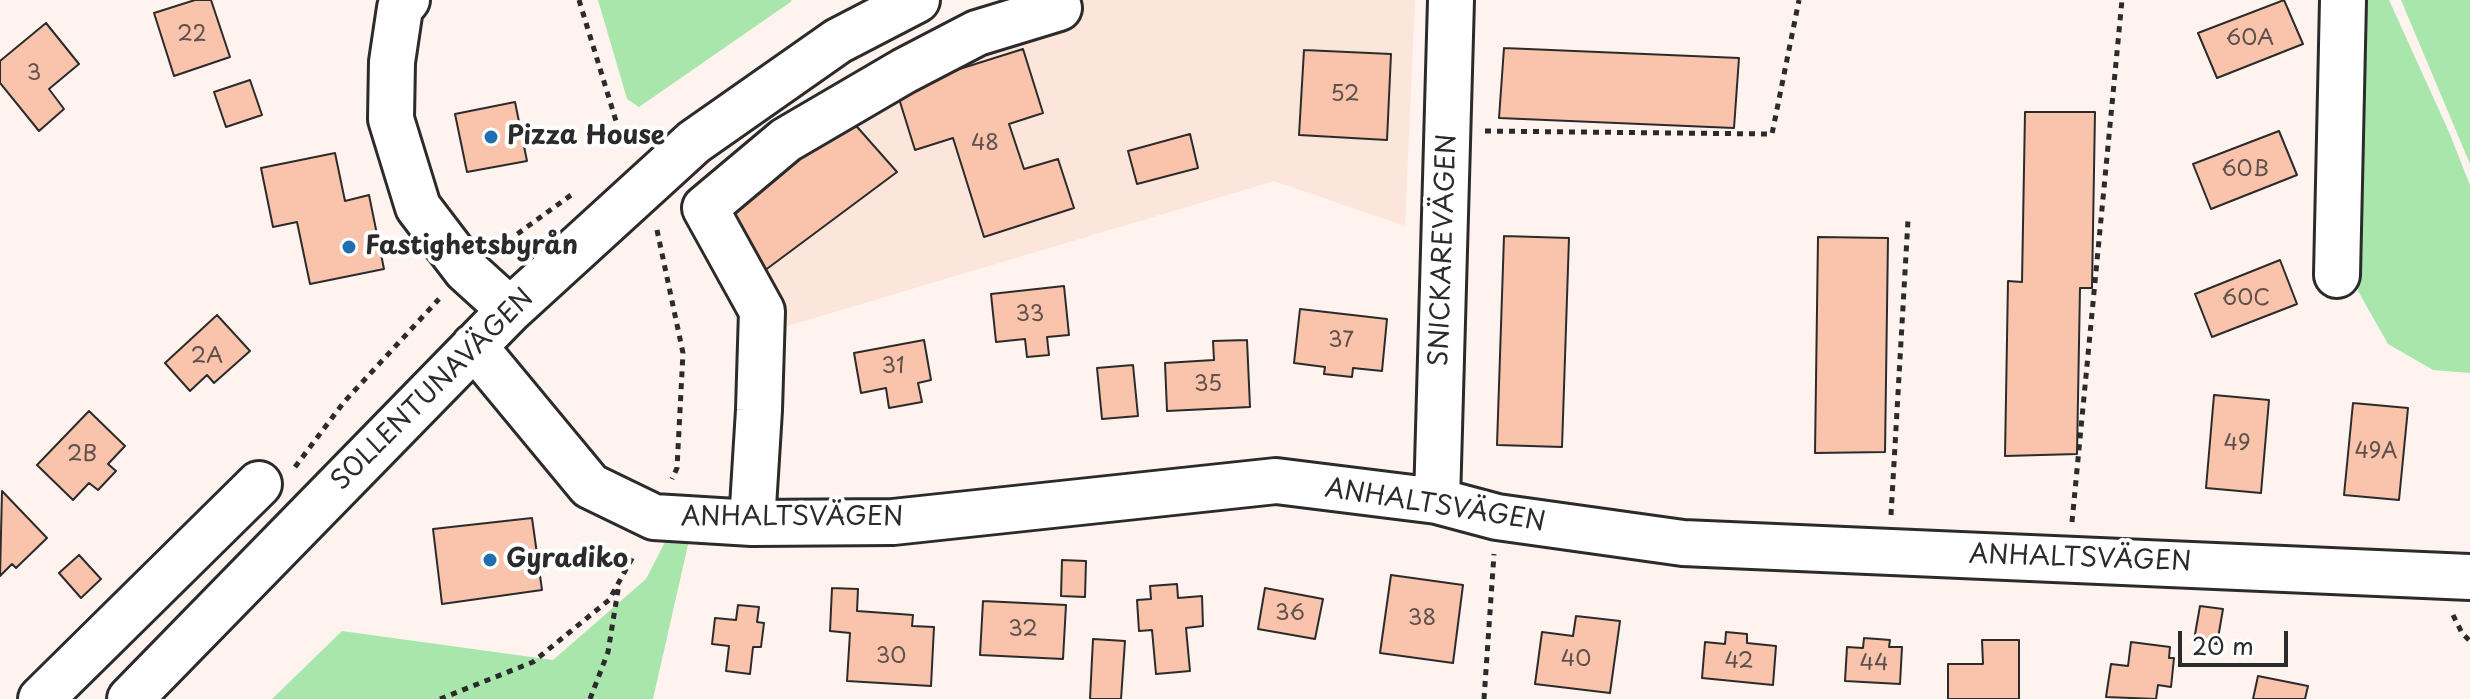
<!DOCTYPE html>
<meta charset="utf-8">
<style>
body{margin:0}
#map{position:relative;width:2470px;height:699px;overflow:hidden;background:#fef3ee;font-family:"Playpen Sans",sans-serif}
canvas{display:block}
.scale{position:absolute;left:2178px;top:631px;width:110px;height:36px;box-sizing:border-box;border:4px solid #2b2b2b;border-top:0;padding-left:10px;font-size:24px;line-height:28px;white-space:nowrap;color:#2b2b2b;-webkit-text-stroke:6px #fff;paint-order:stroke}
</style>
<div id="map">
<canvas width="2470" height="699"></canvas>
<div class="scale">20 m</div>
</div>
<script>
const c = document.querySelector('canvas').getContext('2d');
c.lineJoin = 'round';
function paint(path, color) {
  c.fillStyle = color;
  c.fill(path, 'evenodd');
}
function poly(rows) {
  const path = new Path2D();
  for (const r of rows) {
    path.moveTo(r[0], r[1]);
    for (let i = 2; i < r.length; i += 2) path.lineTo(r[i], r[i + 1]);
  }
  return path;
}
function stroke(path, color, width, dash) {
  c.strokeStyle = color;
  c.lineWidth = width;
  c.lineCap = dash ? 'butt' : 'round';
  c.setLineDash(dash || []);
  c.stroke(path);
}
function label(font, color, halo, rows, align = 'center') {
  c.font = font + ' "Playpen Sans",sans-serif';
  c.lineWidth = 8;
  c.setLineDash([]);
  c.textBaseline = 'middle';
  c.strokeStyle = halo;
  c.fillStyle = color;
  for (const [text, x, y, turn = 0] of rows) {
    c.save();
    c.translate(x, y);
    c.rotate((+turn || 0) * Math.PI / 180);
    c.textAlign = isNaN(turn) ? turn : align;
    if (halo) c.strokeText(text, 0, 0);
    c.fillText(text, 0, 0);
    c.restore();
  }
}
paint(poly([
 [1040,0,1415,0,1405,226,1274,181,757,335,772,134]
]), '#fce5da');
paint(poly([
 [598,0,791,0,792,1,639,107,627,99],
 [2359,0,2389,0,2449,132,2470,185,2470,373,2433,370,2388,344,2358,291],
 [2401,0,2470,0,2470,164],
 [690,536,653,699,272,699,342,631,553,660,646,579,666,540]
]), '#a9e6ac');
const building = poly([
 [195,0,211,0,230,57,174,76,154,13,195,0],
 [2284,0,2303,44,2217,78,2198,33,2284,0],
 [46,23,79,64,49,89,64,109,39,131,0,83,0,61,46,23],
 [1504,48,1739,58,1734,128,1499,118,1504,48],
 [1023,49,1043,113,1009,124,1024,169,1058,159,1074,208,984,237,953,138,915,150,896,89,1023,49],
 [1304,50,1391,54,1387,140,1299,135,1304,50],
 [250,80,262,115,226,127,214,92,250,80],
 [515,102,527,161,467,172,455,114,515,102],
 [2025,112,2095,112,2092,288,2080,288,2077,454,2005,456,2008,281,2022,282,2025,112],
 [851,120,897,172,760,274,720,219,851,120],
 [2279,131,2297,175,2211,209,2193,164,2279,131],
 [1190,134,1198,168,1137,184,1128,151,1190,134],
 [335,153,345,201,369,195,384,269,310,284,297,222,273,227,261,168,335,153],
 [1504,236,1569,238,1562,447,1497,445,1504,236],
 [1818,237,1888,238,1885,452,1815,453,1818,237],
 [2280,260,2297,304,2212,337,2195,294,2280,260],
 [1064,286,1069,335,1047,337,1049,355,1027,357,1025,339,996,342,991,294,1064,286],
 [1300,309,1387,319,1382,371,1353,368,1352,377,1324,374,1325,367,1294,363,1300,309],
 [217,315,250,351,214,383,207,375,190,391,165,363,217,315],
 [924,340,931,380,918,383,922,402,889,408,886,388,861,393,854,353,924,340],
 [1247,340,1250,407,1167,411,1165,363,1214,360,1213,341,1247,340],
 [1133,365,1138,416,1102,419,1097,368,1133,365],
 [2214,395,2269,400,2261,493,2206,488,2214,395],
 [2353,403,2408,408,2399,500,2344,495,2353,403],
 [89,411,125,446,108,464,116,471,98,490,89,483,73,500,37,465,89,411],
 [2,491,47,538,16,568,12,564,0,576,2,491],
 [532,518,542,590,442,604,433,529,532,518],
 [79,555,101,579,81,598,59,573,79,555],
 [1062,560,1086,561,1085,597,1061,596,1062,560],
 [1391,575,1463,585,1453,663,1380,653,1391,575],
 [1177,584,1178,598,1202,596,1203,626,1186,628,1190,671,1156,674,1152,630,1139,631,1137,600,1151,599,1150,586,1177,584],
 [832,588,858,589,857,611,913,615,912,626,934,627,931,686,847,681,850,633,830,631,832,588],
 [1265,588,1323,599,1315,639,1258,629,1265,588],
 [983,601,1066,605,1063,659,980,655,983,601],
 [738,605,759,607,757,622,764,623,761,647,753,647,750,674,726,671,729,646,712,644,715,618,736,620,738,605],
 [2200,606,2223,609,2217,644,2194,640,2200,606],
 [1576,616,1620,621,1610,693,1535,684,1542,632,1573,636,1576,616],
 [1726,632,1747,634,1747,643,1776,646,1773,685,1702,678,1705,642,1725,644,1726,632],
 [1864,638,1890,640,1889,647,1902,647,1900,684,1845,681,1847,647,1863,648,1864,638],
 [1093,639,1125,641,1121,699,1090,699,1093,639],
 [1982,640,2019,640,2019,699,1948,699,1948,664,1983,664,1982,640],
 [2131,642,2170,647,2169,658,2174,658,2171,687,2158,685,2156,699,2106,697,2111,664,2128,666,2131,642],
 [2258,676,2308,686,2305,699,2253,699,2258,676]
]);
paint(building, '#f9c3ac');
stroke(building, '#2b2b2b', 2);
const minor = poly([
 [407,0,400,8,392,62,391,119,418,207,466,270,510,310],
 [2337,275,2343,0],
 [474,346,590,486,654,517,752,523,893,522,1276,481,1437,501,1497,517,1683,543,2470,577],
 [1437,501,1451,0],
 [752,523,759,410,762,311,705,208,786,140,904,71,977,33,1059,8,1053,0],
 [41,699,259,484],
 [130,699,510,310,694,142,838,41,917,0]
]);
stroke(minor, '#2b2b2b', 50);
stroke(poly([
 [579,0,616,121],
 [1485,131,1772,134,1799,0],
 [657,230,683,353,677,468,672,479],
 [498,248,571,195],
 [295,467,344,402,439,299],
 [1891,515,1908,220],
 [2072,522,2122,0],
 [2453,615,2462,633,2470,641],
 [440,699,533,662,609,600,635,553],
 [590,699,608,652,619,584],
 [1484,699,1494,554]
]), '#2b2b2b', 5, [6, 6]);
stroke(minor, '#fff', 44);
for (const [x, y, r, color] of [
 [491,137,8,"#1f6fb2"],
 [349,247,8,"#1f6fb2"],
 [490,560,8,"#1f6fb2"]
]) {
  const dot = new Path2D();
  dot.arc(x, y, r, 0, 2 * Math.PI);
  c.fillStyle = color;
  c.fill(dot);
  stroke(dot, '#fff', 3);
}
label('22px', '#5e514b', null, [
 ["22",192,35],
 ["60A",2250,39],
 ["3",34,74],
 ["52",1345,95],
 ["48",985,144],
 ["60B",2245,170],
 ["60C",2246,299],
 ["33",1030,315],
 ["37",1341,341],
 ["2A",207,357],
 ["31",893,367],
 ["35",1208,385],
 ["49",2237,444],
 ["49A",2376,452],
 ["2B",82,455],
 ["36",1290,614],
 ["38",1422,619],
 ["32",1023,630],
 ["30",891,657],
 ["40",1576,660],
 ["42",1739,662],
 ["44",1874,664]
]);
label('bold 26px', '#2b2b2b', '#fff', [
 ["Pizza House",507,137],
 ["Fastighetsbyrån",365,247],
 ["Gyradiko",506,560]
], 'left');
label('26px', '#2b2b2b', '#fff', [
 ["SNICKAREVÄGEN",1444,250,-88],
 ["SOLLENTUNAVÄGEN",433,390,-45],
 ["ANHALTSVÄGEN",1435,506,9],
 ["ANHALTSVÄGEN",792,518],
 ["ANHALTSVÄGEN",2080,559,2]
]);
</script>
